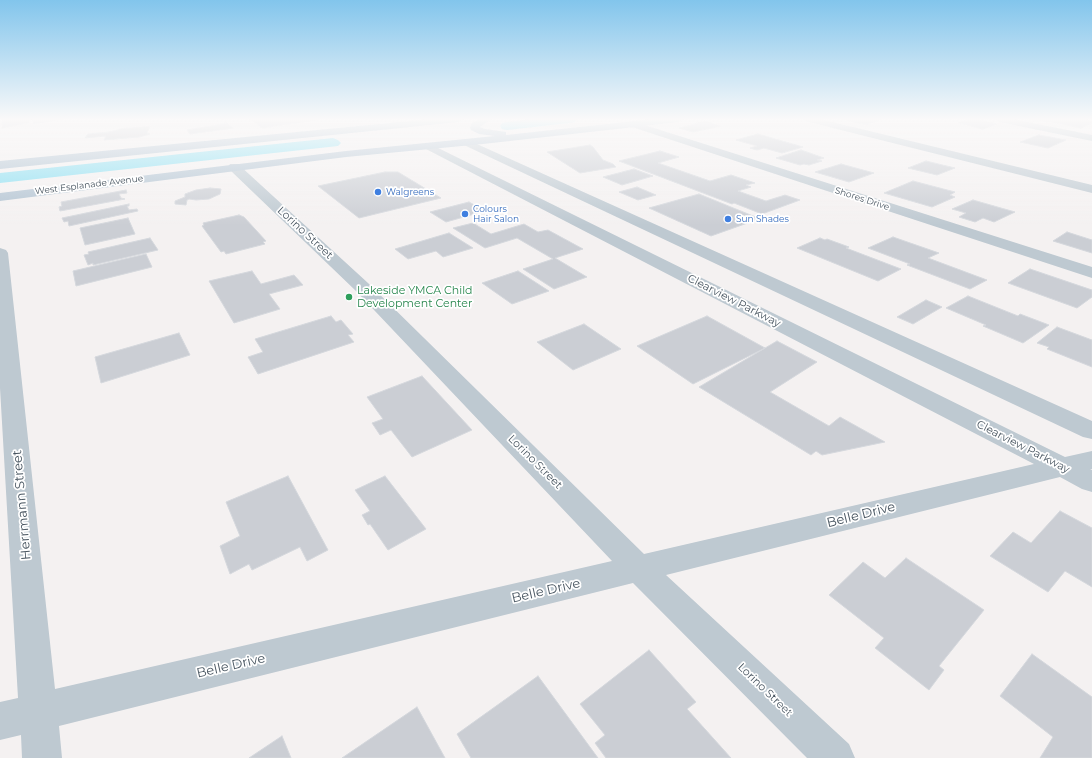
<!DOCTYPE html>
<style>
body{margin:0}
canvas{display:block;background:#f4f1f1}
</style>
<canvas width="1092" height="758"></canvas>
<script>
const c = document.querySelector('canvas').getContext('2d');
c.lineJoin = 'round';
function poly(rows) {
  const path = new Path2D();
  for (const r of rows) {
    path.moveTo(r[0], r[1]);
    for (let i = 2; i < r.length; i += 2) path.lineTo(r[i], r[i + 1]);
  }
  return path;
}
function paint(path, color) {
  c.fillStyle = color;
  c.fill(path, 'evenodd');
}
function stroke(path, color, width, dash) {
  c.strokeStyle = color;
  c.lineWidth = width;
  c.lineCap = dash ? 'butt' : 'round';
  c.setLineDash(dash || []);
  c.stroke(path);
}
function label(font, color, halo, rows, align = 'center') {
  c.font = font + ' Montserrat,sans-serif';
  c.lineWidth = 3.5;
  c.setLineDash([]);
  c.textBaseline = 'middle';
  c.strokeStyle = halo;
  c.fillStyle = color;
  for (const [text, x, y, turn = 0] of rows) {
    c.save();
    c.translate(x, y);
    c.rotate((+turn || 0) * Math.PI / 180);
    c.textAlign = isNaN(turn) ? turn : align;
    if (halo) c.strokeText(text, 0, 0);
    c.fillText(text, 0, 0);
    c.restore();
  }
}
paint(poly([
 [532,119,577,119,575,122,570,123,507,130,502,129,500,126,502,123,507,122,532,119],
 [333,138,338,140,341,143,338,146,0,183,0,173,333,138]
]), '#89dff2');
const building = poly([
 [2,119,28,119,29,123,2,128,2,119],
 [32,119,62,119,34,124,32,119],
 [250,119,317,119,318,120,262,128,250,119],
 [843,119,882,119,866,125,843,119],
 [973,119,997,124,983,129,958,123,973,119],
 [1031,119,1058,119,1049,122,1031,119],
 [1060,119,1079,119,1092,121,1092,123,1081,128,1051,122,1060,119],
 [705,121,721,126,693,132,679,128,705,121],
 [227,123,233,128,190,134,187,130,227,123],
 [150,126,147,133,150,134,139,137,104,140,106,136,85,138,88,134,109,132,118,130,119,129,150,126],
 [758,134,803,147,782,153,764,148,757,150,750,148,757,146,736,140,758,134],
 [1039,135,1066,140,1048,148,1020,142,1039,135],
 [590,145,593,147,603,160,613,164,616,167,580,173,547,152,590,145],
 [801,150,824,158,817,160,822,161,809,165,804,164,800,165,776,158,801,150],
 [660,151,679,157,658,163,710,181,731,175,755,183,746,185,751,187,738,191,766,201,785,195,800,200,762,214,734,203,732,204,619,161,660,151],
 [926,161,955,168,937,175,908,168,926,161],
 [841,164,874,173,849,182,815,172,841,164],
 [634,169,653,176,622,185,603,177,634,169],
 [385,172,398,172,441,198,359,218,318,186,385,172],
 [913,181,955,192,950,195,955,197,932,207,884,193,913,181],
 [637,187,656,195,638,200,619,192,637,187],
 [210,188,221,189,220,194,209,199,196,200,189,199,187,200,186,205,175,204,175,201,185,197,185,194,196,190,210,188],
 [126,190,127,193,119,194,121,198,125,199,60,211,59,207,62,206,61,202,126,190],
 [699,194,758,218,754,219,756,220,711,236,649,208,699,194],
 [973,200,1015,212,994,222,983,218,975,222,959,217,966,213,952,209,973,200],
 [469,202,485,211,446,222,430,212,469,202],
 [129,204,129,206,127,206,129,210,137,209,138,211,69,226,68,221,64,222,62,218,129,204],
 [239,215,244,217,266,241,263,242,265,244,226,254,224,251,221,252,202,226,204,225,203,223,239,215],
 [128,218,135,234,85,245,80,228,128,218],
 [473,223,491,234,524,224,538,232,548,230,583,249,555,258,587,277,554,289,523,269,553,259,517,238,485,248,453,228,473,223],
 [1067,232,1092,240,1092,253,1053,241,1067,232],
 [449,233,473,248,443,257,436,251,408,259,395,249,449,233],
 [893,237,939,253,928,258,987,280,970,289,907,265,910,264,868,248,893,237],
 [150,238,158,250,93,265,93,263,88,265,84,255,89,254,88,252,150,238],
 [820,238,825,240,827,239,849,247,846,248,901,269,878,281,797,248,820,238],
 [146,254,152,267,76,286,73,271,146,254],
 [1030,269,1092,290,1092,297,1077,308,1008,283,1030,269],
 [252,271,261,284,294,275,303,285,269,294,280,309,234,323,209,281,252,271],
 [518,271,549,291,512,304,482,283,518,271],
 [968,296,1018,316,1020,314,1049,325,1023,343,983,326,986,325,946,308,968,296],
 [926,300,942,307,913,324,897,317,926,300],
 [331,316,336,322,341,320,353,334,348,335,354,342,258,374,248,357,263,352,255,339,331,316],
 [707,316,765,348,693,384,637,346,707,316],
 [584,324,621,349,573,370,537,342,584,324],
 [1057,327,1092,340,1092,367,1047,349,1049,347,1037,343,1057,327],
 [179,333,190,355,101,383,95,357,179,333],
 [777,341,817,362,770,392,829,426,840,417,885,442,822,455,816,451,811,455,699,387,777,341],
 [422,376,472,430,412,457,391,430,380,435,372,423,383,419,367,397,422,376],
 [288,476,328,550,307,561,300,547,252,570,249,564,230,574,220,546,240,536,226,502,288,476],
 [385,476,426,529,388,550,370,524,368,525,362,515,370,511,355,490,385,476],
 [1060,511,1092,528,1092,587,1065,571,1048,592,990,556,1013,532,1031,543,1060,511],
 [906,558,984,610,939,666,944,670,929,690,875,648,884,638,829,595,863,562,885,578,906,558],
 [649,650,696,702,687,709,731,758,606,758,595,743,605,735,580,704,649,650],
 [1032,654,1092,697,1092,758,1040,758,1053,737,1000,696,1032,654],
 [538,676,598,758,471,758,457,734,538,676],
 [417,707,445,758,342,758,417,707],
 [282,736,291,758,249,758,282,736]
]);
paint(building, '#cbced4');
stroke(building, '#d5d8dd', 1);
paint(poly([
 [803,119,820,119,1092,185,1092,193,805,121,803,119],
 [994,119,1013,119,1092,135,1092,141,999,122,994,119],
 [632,121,1092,267,1092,278,629,126,627,124,632,121],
 [468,140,1092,421,1092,439,1083,437,464,145,463,143,464,141,468,140],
 [430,144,1065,457,1092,451,1092,469,1090,470,1092,470,1092,492,1082,489,1060,477,666,575,849,744,855,758,807,758,633,583,59,726,62,758,22,758,21,735,0,740,0,702,18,698,0,388,0,248,6,250,8,253,55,689,612,561,356,291,230,170,228,167,230,164,238,164,368,283,644,554,1034,464,426,149,425,147,426,145,430,144]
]), '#bec9d1');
paint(poly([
 [430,119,464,119,459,122,0,169,0,161,430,119],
 [479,119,492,119,480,127,485,129,506,132,506,135,653,119,684,119,679,122,483,144,346,157,0,201,0,193,346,151,495,136,479,134,471,130,470,128,471,124,479,119]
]), '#b0c2d1');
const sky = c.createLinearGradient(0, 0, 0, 225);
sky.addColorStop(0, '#82c5ec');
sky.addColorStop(0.53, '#faf9f9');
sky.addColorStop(1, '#faf9f900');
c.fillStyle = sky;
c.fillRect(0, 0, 1092, 225);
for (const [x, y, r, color] of [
 [378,192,4,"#3f7fe0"],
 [465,214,4,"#3f7fe0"],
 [728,219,4,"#3f7fe0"],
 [349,297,4,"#2e9e5b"]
]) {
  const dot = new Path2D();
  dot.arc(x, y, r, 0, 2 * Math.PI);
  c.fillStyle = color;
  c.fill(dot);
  stroke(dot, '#fff', 1.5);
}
label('9px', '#485560', '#fff', [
 ["West Esplanade Avenue",89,185,-7],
 ["Shores Drive",862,199,18]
]);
label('9px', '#366cbe', '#fff', [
 ["Walgreens",386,192],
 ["Colours",473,209],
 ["Hair Salon",473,219],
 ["Sun Shades",736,219]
], 'left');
label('11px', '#485560', '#fff', [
 ["Lorino Street",305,233,43],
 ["Clearview Parkway",734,301,27],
 ["Clearview Parkway",1023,447,27],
 ["Lorino Street",535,462,45],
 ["Lorino Street",765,690,44]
]);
label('11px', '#27864d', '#fff', [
 ["Lakeside YMCA Child",357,291],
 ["Development Center",357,304]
], 'left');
label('13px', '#485560', '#fff', [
 ["Herrmann Street",22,505,-95],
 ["Belle Drive",861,515,-14],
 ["Belle Drive",546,591,-13],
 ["Belle Drive",231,666,-13]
]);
</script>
